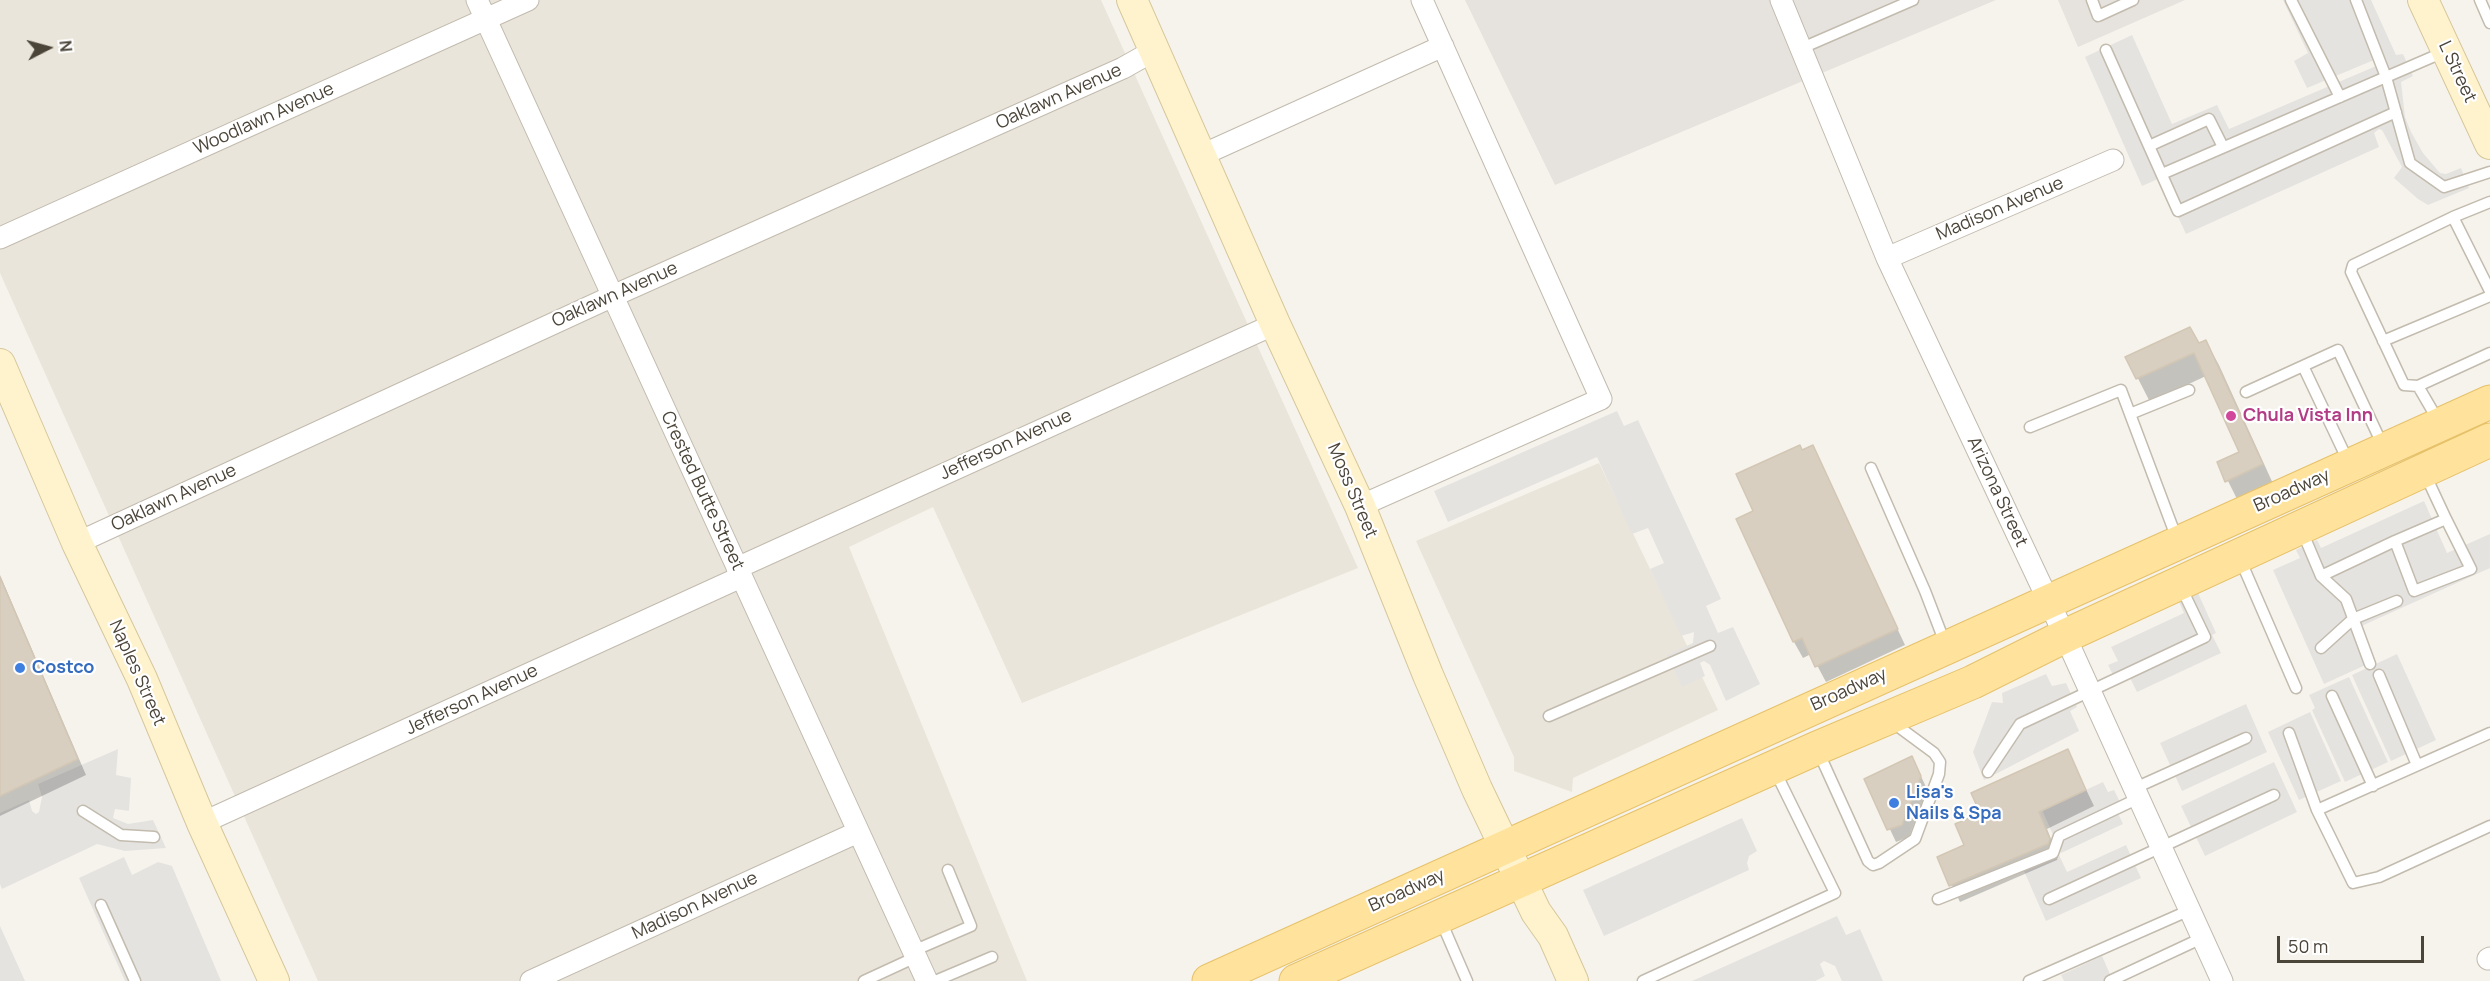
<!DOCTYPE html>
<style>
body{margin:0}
#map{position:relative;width:2490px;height:981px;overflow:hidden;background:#f6f3ec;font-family:Manrope,sans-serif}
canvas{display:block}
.north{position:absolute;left:18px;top:18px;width:60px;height:60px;-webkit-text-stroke:4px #fff;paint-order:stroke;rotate:84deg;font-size:16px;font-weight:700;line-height:24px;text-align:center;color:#4b4439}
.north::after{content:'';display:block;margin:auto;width:21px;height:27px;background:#4b4439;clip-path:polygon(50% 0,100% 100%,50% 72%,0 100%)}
.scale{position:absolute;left:2277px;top:936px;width:147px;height:27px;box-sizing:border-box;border:3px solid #4b4439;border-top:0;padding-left:8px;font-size:18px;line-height:21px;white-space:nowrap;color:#4b4439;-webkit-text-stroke:4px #fff;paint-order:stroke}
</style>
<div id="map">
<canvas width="2490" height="981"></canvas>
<div class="north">N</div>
<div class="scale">50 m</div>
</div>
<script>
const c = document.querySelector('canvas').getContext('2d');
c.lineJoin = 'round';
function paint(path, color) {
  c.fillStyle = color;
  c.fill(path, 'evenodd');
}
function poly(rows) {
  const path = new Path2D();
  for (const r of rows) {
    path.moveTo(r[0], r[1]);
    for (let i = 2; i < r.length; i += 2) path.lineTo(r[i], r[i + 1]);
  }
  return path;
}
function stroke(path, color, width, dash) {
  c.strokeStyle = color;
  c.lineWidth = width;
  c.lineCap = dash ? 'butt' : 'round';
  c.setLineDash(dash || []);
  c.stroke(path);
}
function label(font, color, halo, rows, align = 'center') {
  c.font = font + ' Manrope,sans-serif';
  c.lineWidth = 4.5;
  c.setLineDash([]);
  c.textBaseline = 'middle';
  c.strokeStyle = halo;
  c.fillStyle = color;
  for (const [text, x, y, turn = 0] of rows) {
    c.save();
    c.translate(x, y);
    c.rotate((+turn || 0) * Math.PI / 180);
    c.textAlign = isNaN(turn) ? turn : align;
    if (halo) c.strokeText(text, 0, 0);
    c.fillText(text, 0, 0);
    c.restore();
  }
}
paint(poly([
 [0,0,1101,0,1358,568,1022,703,933,507,849,547,1027,981,318,981,0,273],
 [1599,463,1718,710,1573,778,1572,792,1514,771,1514,757,1416,541]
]), '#eae5da');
paint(poly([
 [1465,0,1996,0,1555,185],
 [2058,0,2185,0,2078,47]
]), '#e6e2dd');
paint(poly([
 [2283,0,2371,0,2396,55,2403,54,2413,76,2401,82,2405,117,2411,132,2423,153,2440,173,2446,174,2461,168,2469,188,2428,205,2418,199,2394,178,2402,167,2382,130,2379,129,2374,133,2379,147,2186,234,2160,178,2142,186,2085,57,2132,35,2172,124,2217,105,2229,129,2376,66,2374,60,2307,88,2294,61,2308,53],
 [1617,411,1624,426,1638,420,1721,599,1706,606,1718,633,1733,627,1760,684,1726,701,1710,665,1704,661,1700,663,1705,676,1682,687,1667,655,1693,643,1694,632,1681,636,1650,569,1664,563,1648,528,1632,534,1597,457,1448,522,1434,491],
 [2424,501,2447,553,2490,534,2490,568,2357,628,2372,662,2324,684,2273,570,2300,558,2296,550,2317,540,2321,548],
 [2198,593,2216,633,2212,635,2221,653,2137,692,2130,678,2117,683,2108,665,2118,661,2111,647,2184,613,2179,602],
 [2397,654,2436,740,2391,761,2352,675],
 [2046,674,2052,686,2066,683,2077,707,2070,711,2079,731,1984,780,1973,752,1992,702,2003,703,2002,693],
 [2349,677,2388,762,2345,782,2312,710,2315,708,2309,695],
 [2246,704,2267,752,2182,791,2160,743],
 [2310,712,2341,781,2299,800,2268,732],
 [118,749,116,775,131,778,129,811,115,809,113,818,128,824,153,820,166,848,125,851,97,844,2,889,0,884,0,813,29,800,32,811,36,814,39,812,42,797,38,784],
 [2274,762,2297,812,2205,856,2181,806],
 [2103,782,2108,792,2114,790,2122,806,2116,809,2123,824,2061,853,2042,810],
 [1742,818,1757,851,1749,856,1747,863,1749,870,1604,936,1583,890],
 [2126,845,2141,878,2046,921,2024,871,2059,855,2067,872],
 [124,857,132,875,158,862,172,866,221,981,125,981,79,878],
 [1837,916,1846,935,1860,929,1883,981,1842,981,1835,966,1824,961,1820,964,1825,976,1815,981,1692,981],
 [0,926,25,981,0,981],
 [2102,956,2113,981,2064,981,2061,975]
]), '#e5e3e0');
paint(poly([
 [2206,342,2219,365,2275,488,2240,505,2219,463,2241,452,2206,376,2150,402,2127,357],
 [1812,447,1905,645,1826,682,1811,654,1803,658,1794,642,1738,519,1755,512,1802,452],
 [0,575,86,775,0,816],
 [2067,750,2094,806,2047,829,2058,856,2057,860,1960,902,1939,858,1966,846,1982,814],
 [1918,770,1927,789,1909,837,1896,842,1866,779]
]), '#0003');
const building = poly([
 [2190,327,2199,343,2206,340,2263,464,2225,482,2217,462,2239,452,2194,353,2136,379,2125,357,2190,327],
 [1800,445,1802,450,1813,445,1898,629,1815,667,1802,638,1793,642,1736,519,1753,511,1736,474,1800,445],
 [0,577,78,759,0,796,0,577],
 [2068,749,2086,790,2039,812,2050,839,2048,844,1949,886,1937,857,1964,845,1955,824,1980,813,1971,793,2068,749],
 [1912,756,1921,776,1902,825,1887,830,1864,779,1912,756]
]);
paint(building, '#d8cfc1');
stroke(building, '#d3c7b4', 1.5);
const lane = poly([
 [2092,0,2098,16,2133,0],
 [2291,0,2340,97],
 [2480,0,2490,23],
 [1802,48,1913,0],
 [2106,50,2178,211,2396,112],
 [2444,52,2386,77,2410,163,2444,187,2490,172],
 [2149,146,2209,119,2223,147],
 [2162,174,2386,77,2356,0],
 [2490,202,2453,217,2490,291],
 [2383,341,2490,296],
 [2303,366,2349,463],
 [2418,386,2490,353],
 [2246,392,2338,350,2383,446],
 [2130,414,2189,390],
 [2439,422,2418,386,2404,385,2351,272,2353,265,2453,217],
 [2030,427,2121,390,2177,539],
 [1871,468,1925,591,1945,643],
 [2425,474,2446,519,2471,569,2414,591,2395,541,2446,519],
 [2302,531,2321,576,2395,541],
 [2240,559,2296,688],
 [2321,576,2346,599,2370,664],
 [2321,648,2353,619,2397,601],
 [2379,675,2417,765],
 [2332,696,2373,786],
 [1549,716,1710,646],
 [2289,733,2317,810,2490,733],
 [1818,751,1868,861,1873,865,1879,863,1915,839,1939,774,1940,762,1934,753,1892,722],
 [1988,772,2020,724,2205,637,2181,587],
 [2135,788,2246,738],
 [2317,810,2353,883,2379,877,2490,826],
 [83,811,121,835,154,837],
 [1938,899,2053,853,2059,836,2139,798],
 [2049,899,2274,795],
 [101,905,135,981],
 [1441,921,1467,981],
 [913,951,971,926,948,870],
 [864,981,916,957],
 [935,981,992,957],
 [1643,981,1835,893,1775,771],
 [2029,981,2190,910],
 [2110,981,2202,938]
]);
const street = poly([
 [477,0,927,981],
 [1781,0,1887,258,2065,636,2222,981],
 [1202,155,1443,46],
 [0,238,528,0],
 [1887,258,2113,160],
 [1360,506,1601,399,1422,0],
 [77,543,613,296,1123,68,1155,50],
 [737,568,1275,324],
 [202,823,741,577],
 [2488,959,2490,958],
 [531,981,858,832]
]);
const secondary = poly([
 [1132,0,1275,324,1360,506,1428,675,1477,789,1536,912,1553,936,1573,981],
 [2423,0,2490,144],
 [0,364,77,543,142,679,202,823,274,981]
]);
const primary = poly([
 [1209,981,2490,402],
 [1296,981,1817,748,1973,682,2065,636,2490,440]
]);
stroke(lane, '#c2bbae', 13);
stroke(street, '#c2bbae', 23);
stroke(secondary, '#d6c79b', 32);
stroke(primary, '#e6c16a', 35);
stroke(lane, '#fff', 10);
stroke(street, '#fff', 21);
stroke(secondary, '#fff3cd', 30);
stroke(primary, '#ffe39c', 33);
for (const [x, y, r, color] of [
 [2231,416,6,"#d1479c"],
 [20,668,6,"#3f7fe0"],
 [1894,803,6,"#3f7fe0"]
]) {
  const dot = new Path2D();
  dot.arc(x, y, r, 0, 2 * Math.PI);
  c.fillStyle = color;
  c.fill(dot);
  stroke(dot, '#fff', 2);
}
label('18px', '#4b4439', '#fff', [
 ["L Street",2457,72,65],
 ["Oaklawn Avenue",1059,97,-24],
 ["Woodlawn Avenue",264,119,-24],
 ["Madison Avenue",2000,209,-23],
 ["Oaklawn Avenue",615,295,-24],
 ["Jefferson Avenue",1006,445,-25],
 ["Crested Butte Street",702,491,65],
 ["Moss Street",1352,491,67],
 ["Broadway",2292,491,-24],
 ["Arizona Street",1997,492,65],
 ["Oaklawn Avenue",174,498,-25],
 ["Naples Street",137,673,66],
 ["Broadway",1849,690,-24],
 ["Jefferson Avenue",472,700,-25],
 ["Broadway",1407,891,-24],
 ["Madison Avenue",695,906,-25]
]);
label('bold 18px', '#b23c85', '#fff', [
 ["Chula Vista Inn",2243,416]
], 'left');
label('bold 18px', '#366cbe', '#fff', [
 ["Costco",32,668],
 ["Lisa's",1906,793],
 ["Nails & Spa",1906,814]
], 'left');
</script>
